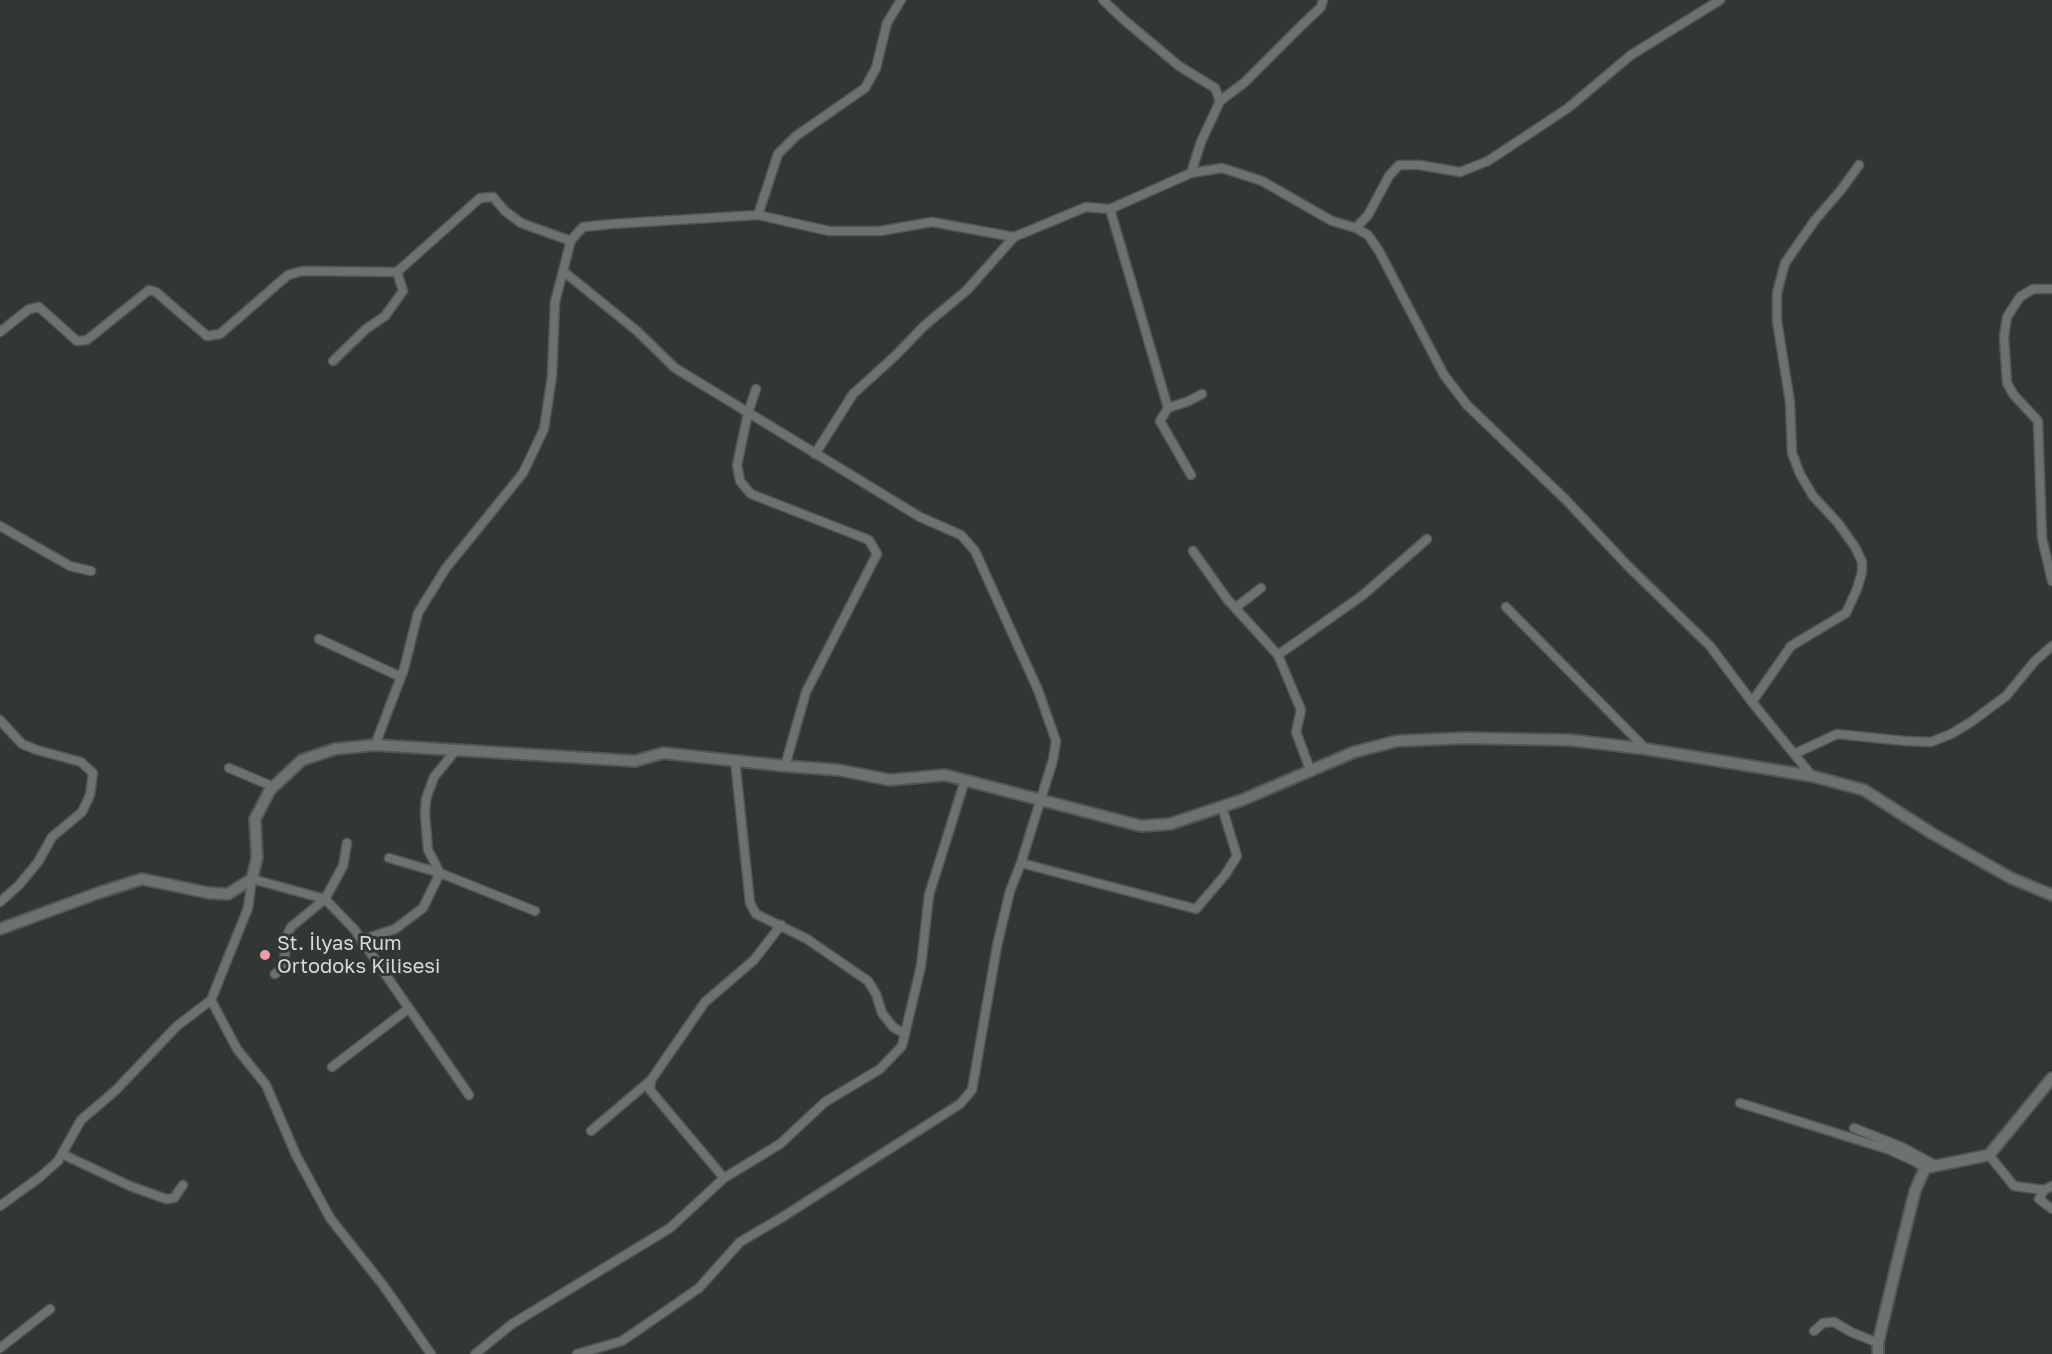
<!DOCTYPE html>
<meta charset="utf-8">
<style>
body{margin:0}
canvas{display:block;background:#313737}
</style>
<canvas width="2052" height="1354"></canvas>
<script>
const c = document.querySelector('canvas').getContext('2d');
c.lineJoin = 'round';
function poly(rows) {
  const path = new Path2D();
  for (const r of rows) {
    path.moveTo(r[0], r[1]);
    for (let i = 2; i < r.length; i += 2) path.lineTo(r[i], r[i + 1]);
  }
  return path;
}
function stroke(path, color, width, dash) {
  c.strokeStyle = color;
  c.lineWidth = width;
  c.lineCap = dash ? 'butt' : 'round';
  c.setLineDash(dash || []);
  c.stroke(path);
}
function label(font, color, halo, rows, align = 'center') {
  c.font = font + ' "Golos Text",sans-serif';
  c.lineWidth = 6;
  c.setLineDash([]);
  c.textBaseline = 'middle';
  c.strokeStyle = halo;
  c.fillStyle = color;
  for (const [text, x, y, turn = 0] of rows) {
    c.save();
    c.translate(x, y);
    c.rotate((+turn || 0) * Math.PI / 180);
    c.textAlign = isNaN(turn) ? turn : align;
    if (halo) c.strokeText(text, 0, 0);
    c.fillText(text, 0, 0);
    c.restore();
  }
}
const minor = poly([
 [1103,0,1123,19,1179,66,1215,88,1220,101,1201,142,1191,173],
 [1220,101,1245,82,1300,27,1321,7,1323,0],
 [1110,209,1168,408,1160,421,1191,475],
 [758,215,778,154,796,136,865,88,876,68,887,23,901,0],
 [1356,228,1368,215,1389,176,1399,165,1419,165,1460,172,1488,161,1568,108,1631,55,1720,0],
 [563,271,637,331,675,368,920,517,961,535,975,551,1038,690,1056,741,1053,760,1021,863,1010,891,997,946,972,1090,960,1104,781,1218,740,1242,699,1288,622,1341,577,1354],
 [2052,289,2033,289,2020,297,2007,317,2004,337,2007,383,2013,394,2038,421,2042,538,2052,581],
 [0,332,29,309,39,307,77,341,87,340,149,290,156,292,207,336,220,334,288,275,302,271,397,272,480,198,493,197,505,211,521,223,571,241],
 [333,361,366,329,385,316,403,291,397,272],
 [756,389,748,413,737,465,740,481,751,494,869,540,877,554,806,692,785,766],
 [1168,408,1189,401,1202,394],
 [815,454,853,394,895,356,924,326,967,290,1014,237],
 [0,526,70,566,91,571],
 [1193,551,1227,599,1278,655,1301,710,1296,732,1311,772],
 [1506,607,1646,749],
 [1235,608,1261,588],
 [319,639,401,677],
 [1278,655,1363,595,1427,539],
 [1752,702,1791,646,1846,613,1857,589,1862,572,1862,562,1855,547,1838,523,1813,496,1800,474,1792,453,1790,402,1777,321,1777,293,1785,263,1815,220,1841,190,1859,165],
 [0,720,22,744,37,750,81,762,93,773,90,795,82,812,52,837,38,862,19,885,0,902],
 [375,745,404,669,418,613,446,568,523,473,544,429,552,376,555,302,571,240,583,227,611,224,758,215,829,231,880,231,932,222,1014,237,1086,207,1110,209,1191,173,1222,168,1262,181,1332,221,1356,228,1368,235,1379,251,1444,375,1467,405,1566,500,1627,565,1710,646,1752,702,1812,776],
 [1794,754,1837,734,1905,741,1931,742,1951,734,1971,722,2006,696,2035,661,2052,646],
 [735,760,750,903,756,914,807,939,868,981,876,994,882,1013,893,1027,905,1034],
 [229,768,274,787],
 [389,858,440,873,535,911],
 [1021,863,1196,909,1225,875,1237,856,1222,807],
 [361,940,395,929,423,908,440,873,428,850,425,814,426,799,434,777,456,750],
 [275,974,284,966,286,938,291,927,325,899,343,866,347,843],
 [211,1000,237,1049,266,1085,296,1155,330,1218,383,1285,431,1354],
 [332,1067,408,1009],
 [1740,1103,1890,1150,1914,1161,1925,1168],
 [1854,1128,1902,1147,1935,1165],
 [591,1131,651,1080],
 [62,1154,130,1186,166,1199,174,1198,183,1185],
 [1989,1155,2014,1186,2044,1190,2052,1186],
 [724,1178,650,1090,651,1080,705,1002,754,960,781,925],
 [2044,1190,2039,1199,2052,1209],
 [0,1206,40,1177,58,1161,81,1120,115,1091,177,1026,211,1000,248,908,252,879,325,899,354,929,469,1095],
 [1814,1331,1823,1323,1834,1322,1851,1332,1878,1343],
 [0,1348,50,1309],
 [475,1354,512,1324,670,1228,724,1178,780,1144,825,1102,880,1069,902,1046,921,966,929,895,965,780]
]);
const tertiary = poly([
 [0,929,98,893,142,879,209,893,228,894,252,879,257,858,255,819,270,790,302,760,335,749,375,745,635,761,663,753,785,766,839,770,890,780,945,775,1141,826,1170,824,1242,800,1354,752,1397,741,1464,738,1570,740,1646,749,1812,776,1864,790,1933,834,2011,878,2052,895],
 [1878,1354,1878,1343,1897,1263,1915,1191,1925,1168,1989,1155,2052,1078]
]);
stroke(minor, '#515656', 11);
stroke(tertiary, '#515656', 14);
stroke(minor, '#6b7272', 8);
stroke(tertiary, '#6b7272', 10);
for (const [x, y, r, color] of [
 [265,955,6,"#f39aaa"]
]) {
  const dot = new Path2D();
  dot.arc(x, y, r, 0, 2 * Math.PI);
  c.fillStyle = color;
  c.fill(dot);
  stroke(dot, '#313737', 2);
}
label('20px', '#d4d8d8', '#313737', [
 ["St. İlyas Rum",277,944],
 ["Ortodoks Kilisesi",277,967]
], 'left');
</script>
